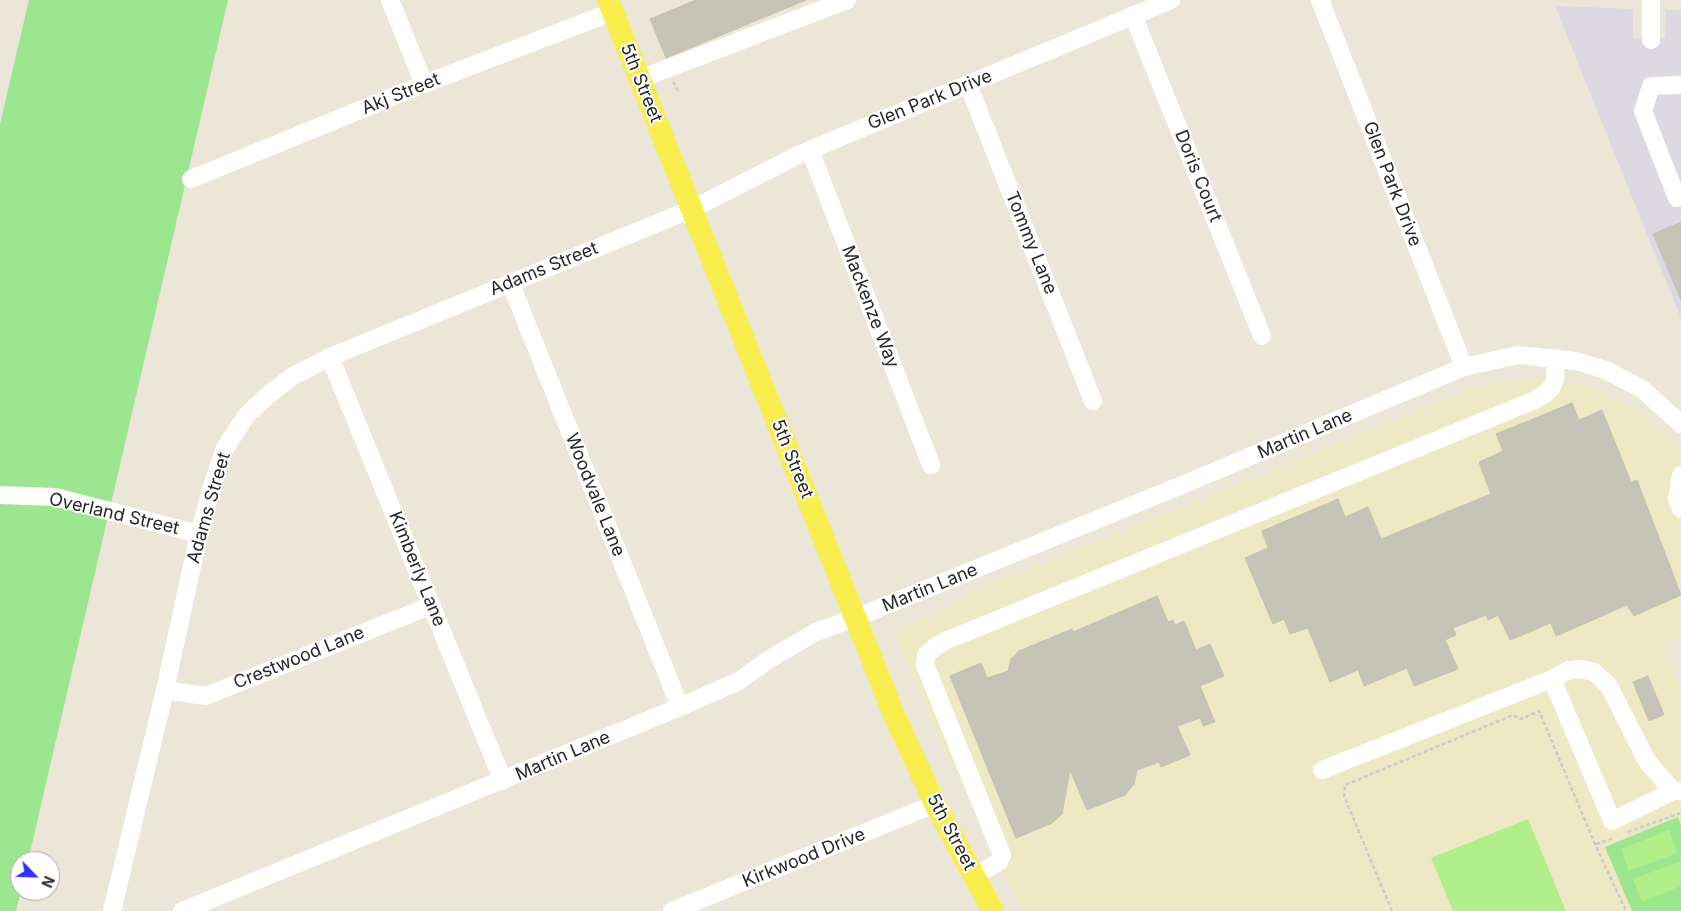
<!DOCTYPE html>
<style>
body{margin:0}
#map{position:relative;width:1681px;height:911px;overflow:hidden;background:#ebe6d7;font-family:Inter,sans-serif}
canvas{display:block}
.north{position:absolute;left:10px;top:851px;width:50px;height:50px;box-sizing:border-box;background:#fff;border:1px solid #a9a9a9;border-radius:50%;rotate:114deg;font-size:14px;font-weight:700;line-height:20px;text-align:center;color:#272727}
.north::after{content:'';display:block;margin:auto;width:18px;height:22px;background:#3031ff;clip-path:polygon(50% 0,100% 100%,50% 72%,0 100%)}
</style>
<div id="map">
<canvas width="1681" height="911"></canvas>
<div class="north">N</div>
</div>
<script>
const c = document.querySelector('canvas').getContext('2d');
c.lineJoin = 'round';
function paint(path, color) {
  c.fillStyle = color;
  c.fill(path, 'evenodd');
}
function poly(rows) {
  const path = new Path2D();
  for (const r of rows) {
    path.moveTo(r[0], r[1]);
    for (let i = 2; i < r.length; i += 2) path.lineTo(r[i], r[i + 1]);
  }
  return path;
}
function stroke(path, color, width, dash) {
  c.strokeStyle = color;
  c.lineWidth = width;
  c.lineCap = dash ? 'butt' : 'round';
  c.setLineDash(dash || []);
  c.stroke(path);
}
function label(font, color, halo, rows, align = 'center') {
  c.font = font + ' Inter,sans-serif';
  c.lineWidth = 4;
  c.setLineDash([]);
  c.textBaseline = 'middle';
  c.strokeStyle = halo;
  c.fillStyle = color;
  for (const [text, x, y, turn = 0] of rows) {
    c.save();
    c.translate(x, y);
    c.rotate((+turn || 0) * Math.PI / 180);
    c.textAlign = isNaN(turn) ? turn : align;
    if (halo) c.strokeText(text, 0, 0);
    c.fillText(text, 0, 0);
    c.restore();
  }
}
paint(poly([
 [1555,6,1633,9,1633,38,1665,38,1666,10,1681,10,1681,318]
]), '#ddd9e2');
paint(poly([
 [1534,378,1590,386,1641,412,1681,451,1681,636,1663,643,1681,687,1681,911,1023,911,944,749,896,635,905,627,955,605,974,591,1480,386]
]), '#eee8c5');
paint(poly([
 [29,0,228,0,28,861,20,861,21,891,16,911,0,911,0,124],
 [1678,817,1681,825,1681,911,1632,911,1605,847]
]), '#9de690');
paint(poly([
 [1528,819,1566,911,1453,911,1431,858],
 [1669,830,1677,853,1629,871,1621,849],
 [1681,861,1681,886,1642,902,1633,879]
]), '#b2ee8a');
const building = poly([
 [696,0,806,0,666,58,650,19,696,0],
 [1681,222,1681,300,1653,234,1681,222],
 [1572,403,1579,420,1602,410,1631,482,1637,480,1681,595,1634,616,1627,605,1556,636,1551,623,1510,640,1498,615,1488,620,1486,615,1453,628,1456,635,1445,640,1458,669,1414,686,1407,668,1364,686,1358,670,1330,682,1308,628,1290,634,1284,619,1273,624,1245,558,1268,548,1262,531,1338,499,1345,517,1368,507,1381,539,1491,494,1479,462,1503,451,1496,434,1572,403],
 [1157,596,1168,622,1173,620,1175,625,1184,621,1196,650,1210,644,1224,676,1200,686,1215,722,1203,726,1200,718,1177,726,1190,755,1161,767,1159,762,1137,770,1134,784,1125,795,1087,810,1070,770,1062,814,1052,823,1016,838,950,676,981,663,987,678,1008,671,1011,659,1019,651,1072,629,1073,632,1157,596],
 [1648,676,1664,715,1649,721,1633,682,1648,676]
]);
paint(building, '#c6c3b7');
stroke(building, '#c6c2b1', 1);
stroke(poly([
 [673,82,679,92],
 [1628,832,1681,813],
 [1596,844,1614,838],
 [1392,911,1344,796,1345,785,1513,715,1521,719,1539,711,1595,844,1626,911]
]), '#cbcbcb', 2.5, [4, 2.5]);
stroke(poly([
 [390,0,424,84],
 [1320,0,1464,367],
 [1133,15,1262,336],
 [1651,40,1651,0],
 [640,79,847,0],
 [968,84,1093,401],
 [1681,85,1651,86,1643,111,1677,198,1681,197],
 [810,150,931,465],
 [191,179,424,84,612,12],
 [510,282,680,707],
 [330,357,503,781],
 [1681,475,1677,499,1681,509],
 [0,495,55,497,199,534],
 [1552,679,1569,670,1582,669,1594,672,1609,686,1647,761,1673,791],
 [165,690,206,696,432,605],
 [1322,770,1552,679,1612,821,1673,791,1681,791],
 [974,876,999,862,1002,855,925,665,926,655,935,647,945,641,1535,400,1545,394,1551,388,1555,380,1556,358],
 [112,911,165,690,199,534,213,483,225,448,246,416,268,395,293,376,330,357,692,209,800,154,1171,0],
 [182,911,680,707,739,681,768,660,816,632,855,618,1182,485,1464,367,1518,355,1576,361,1606,370,1642,389,1681,424],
 [672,911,935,804]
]), '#fff', 18);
stroke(poly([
 [608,0,895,717,935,804,993,911]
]), '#f8ef4f', 22);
label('18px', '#272727', '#fff', [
 ["5th Street",641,83,68],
 ["Akj Street",401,94,-22],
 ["Glen Park Drive",930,100,-22],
 ["Doris Court",1198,176,68],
 ["Glen Park Drive",1392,184,69],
 ["Tommy Lane",1031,243,68],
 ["Adams Street",544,269,-22],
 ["Mackenze Way",870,307,69],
 ["Martin Lane",1305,434,-23],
 ["5th Street",792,459,68],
 ["Woodvale Lane",595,495,68],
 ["Adams Street",209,508,-74],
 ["Overland Street",114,514,13],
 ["Kimberly Lane",417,569,68],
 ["Martin Lane",930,588,-22],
 ["Crestwood Lane",299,658,-22],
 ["Martin Lane",563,756,-23],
 ["5th Street",951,832,62],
 ["Kirkwood Drive",804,858,-22]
]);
</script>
